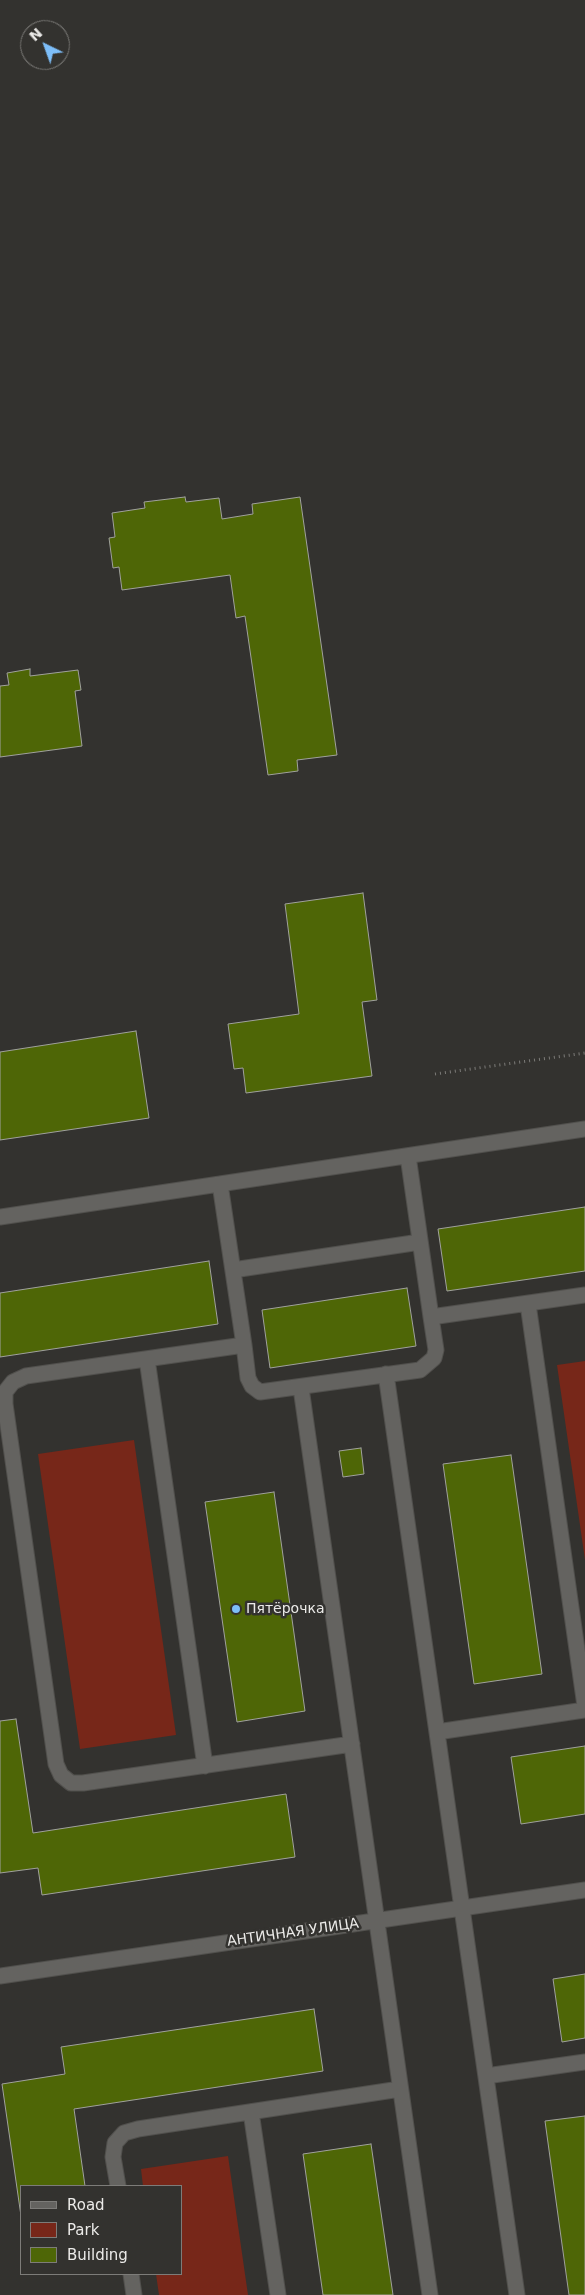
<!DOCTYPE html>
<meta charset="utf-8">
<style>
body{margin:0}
#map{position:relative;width:585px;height:2295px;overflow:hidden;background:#33322f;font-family:"DejaVu Sans",sans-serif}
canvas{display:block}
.legend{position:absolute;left:20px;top:2185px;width:162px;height:90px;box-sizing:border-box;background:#33322f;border:1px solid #7d7c79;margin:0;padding:6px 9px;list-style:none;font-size:15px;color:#ebeae8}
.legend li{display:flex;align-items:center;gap:10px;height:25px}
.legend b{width:25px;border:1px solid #7d7c79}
.north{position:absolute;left:20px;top:20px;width:50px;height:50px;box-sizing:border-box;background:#33322f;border:1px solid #7d7c79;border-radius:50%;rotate:318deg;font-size:14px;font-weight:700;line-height:20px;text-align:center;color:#ebeae8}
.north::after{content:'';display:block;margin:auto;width:18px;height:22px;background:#7dbef9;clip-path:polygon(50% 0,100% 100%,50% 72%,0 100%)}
</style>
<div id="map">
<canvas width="585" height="2295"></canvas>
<ul class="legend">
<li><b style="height:6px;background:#646360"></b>Road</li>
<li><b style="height:14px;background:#772719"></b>Park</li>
<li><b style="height:14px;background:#4e6606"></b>Building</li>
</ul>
<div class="north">N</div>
</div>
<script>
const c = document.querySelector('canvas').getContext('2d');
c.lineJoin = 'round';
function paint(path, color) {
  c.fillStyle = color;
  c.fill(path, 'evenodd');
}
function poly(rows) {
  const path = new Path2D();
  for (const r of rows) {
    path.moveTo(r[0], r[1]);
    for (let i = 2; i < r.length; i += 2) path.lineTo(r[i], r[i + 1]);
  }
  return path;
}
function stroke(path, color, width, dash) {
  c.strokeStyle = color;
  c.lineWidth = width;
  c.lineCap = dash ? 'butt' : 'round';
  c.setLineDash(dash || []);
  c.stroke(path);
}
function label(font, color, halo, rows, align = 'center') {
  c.font = font + ' "DejaVu Sans",sans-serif';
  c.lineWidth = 5;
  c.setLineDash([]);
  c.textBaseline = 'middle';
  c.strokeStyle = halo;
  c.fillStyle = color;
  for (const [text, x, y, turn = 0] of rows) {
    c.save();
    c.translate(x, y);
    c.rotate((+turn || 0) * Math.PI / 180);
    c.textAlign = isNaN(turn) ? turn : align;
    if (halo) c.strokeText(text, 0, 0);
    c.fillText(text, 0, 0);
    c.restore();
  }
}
paint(poly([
 [585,1361,585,1560,557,1365],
 [134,1440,176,1735,80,1749,38,1454],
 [228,2156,248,2295,159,2295,156,2274,181,2274,181,2186,143,2186,141,2169]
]), '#772719');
const building = poly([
 [185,497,186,502,219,498,222,519,253,514,252,504,300,497,337,755,297,760,298,771,268,775,245,616,236,618,230,575,122,590,119,567,113,568,109,538,115,537,112,513,145,508,144,502,185,497],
 [30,669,30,676,78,670,81,690,75,691,82,746,0,757,0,686,9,685,7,673,30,669],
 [363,893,377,1000,362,1002,372,1076,246,1093,243,1068,234,1069,228,1024,299,1014,285,904,363,893],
 [136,1031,149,1118,0,1140,0,1052,136,1031],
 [585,1207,585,1271,447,1291,438,1229,585,1207],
 [209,1261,218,1324,0,1357,0,1293,209,1261],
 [407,1288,416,1346,270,1368,262,1310,407,1288],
 [361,1448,364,1474,343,1477,339,1451,361,1448],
 [511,1455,542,1674,474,1684,443,1464,511,1455],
 [274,1492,305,1711,237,1722,205,1502,274,1492],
 [16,1719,33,1833,286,1794,295,1857,42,1895,38,1868,0,1873,0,1721,16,1719],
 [585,1746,585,1814,521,1824,511,1757,585,1746],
 [585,1974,585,2038,562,2042,553,1979,585,1974],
 [314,2009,323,2071,74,2109,85,2186,21,2186,21,2216,2,2084,65,2074,61,2047,314,2009],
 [585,2116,585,2295,569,2295,545,2121,585,2116],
 [371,2144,393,2295,323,2295,303,2154,371,2144]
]);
paint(building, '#4e6606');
stroke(building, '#a0a19d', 1);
const minor = poly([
 [408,1156,431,1317],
 [220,1184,244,1345],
 [0,1217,585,1129],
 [233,1270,420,1242],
 [528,1304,585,1706],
 [147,1359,205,1766],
 [386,1374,517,2295],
 [301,1388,430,2295],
 [437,1732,585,1710],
 [352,1744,83,1783,71,1783,61,1775,56,1764,5,1404,5,1392,13,1382,26,1376,244,1345,248,1378,252,1386,260,1392,420,1370,434,1358,436,1350,431,1317,585,1295],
 [0,1976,585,1890],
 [486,2076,585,2062],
 [251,2112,278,2295],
 [118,2186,113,2157,115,2143,124,2133,138,2129,400,2089],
 [131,2274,134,2295]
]);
stroke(minor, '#51504d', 17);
stroke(poly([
 [435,1074,585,1053]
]), '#7c7b78', 3, [1, 4]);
stroke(minor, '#646360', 15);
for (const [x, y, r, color] of [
 [236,1609,5,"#7dbef9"]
]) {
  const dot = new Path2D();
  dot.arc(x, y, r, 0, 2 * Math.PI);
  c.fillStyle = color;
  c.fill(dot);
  stroke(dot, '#33322f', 2);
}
label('14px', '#ebeae8', '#33322f', [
 ["Пятёрочка",246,1609]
], 'left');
label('14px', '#ebeae8', '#33322f', [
 ["АНТИЧНАЯ УЛИЦА",293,1933,-8]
]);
</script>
